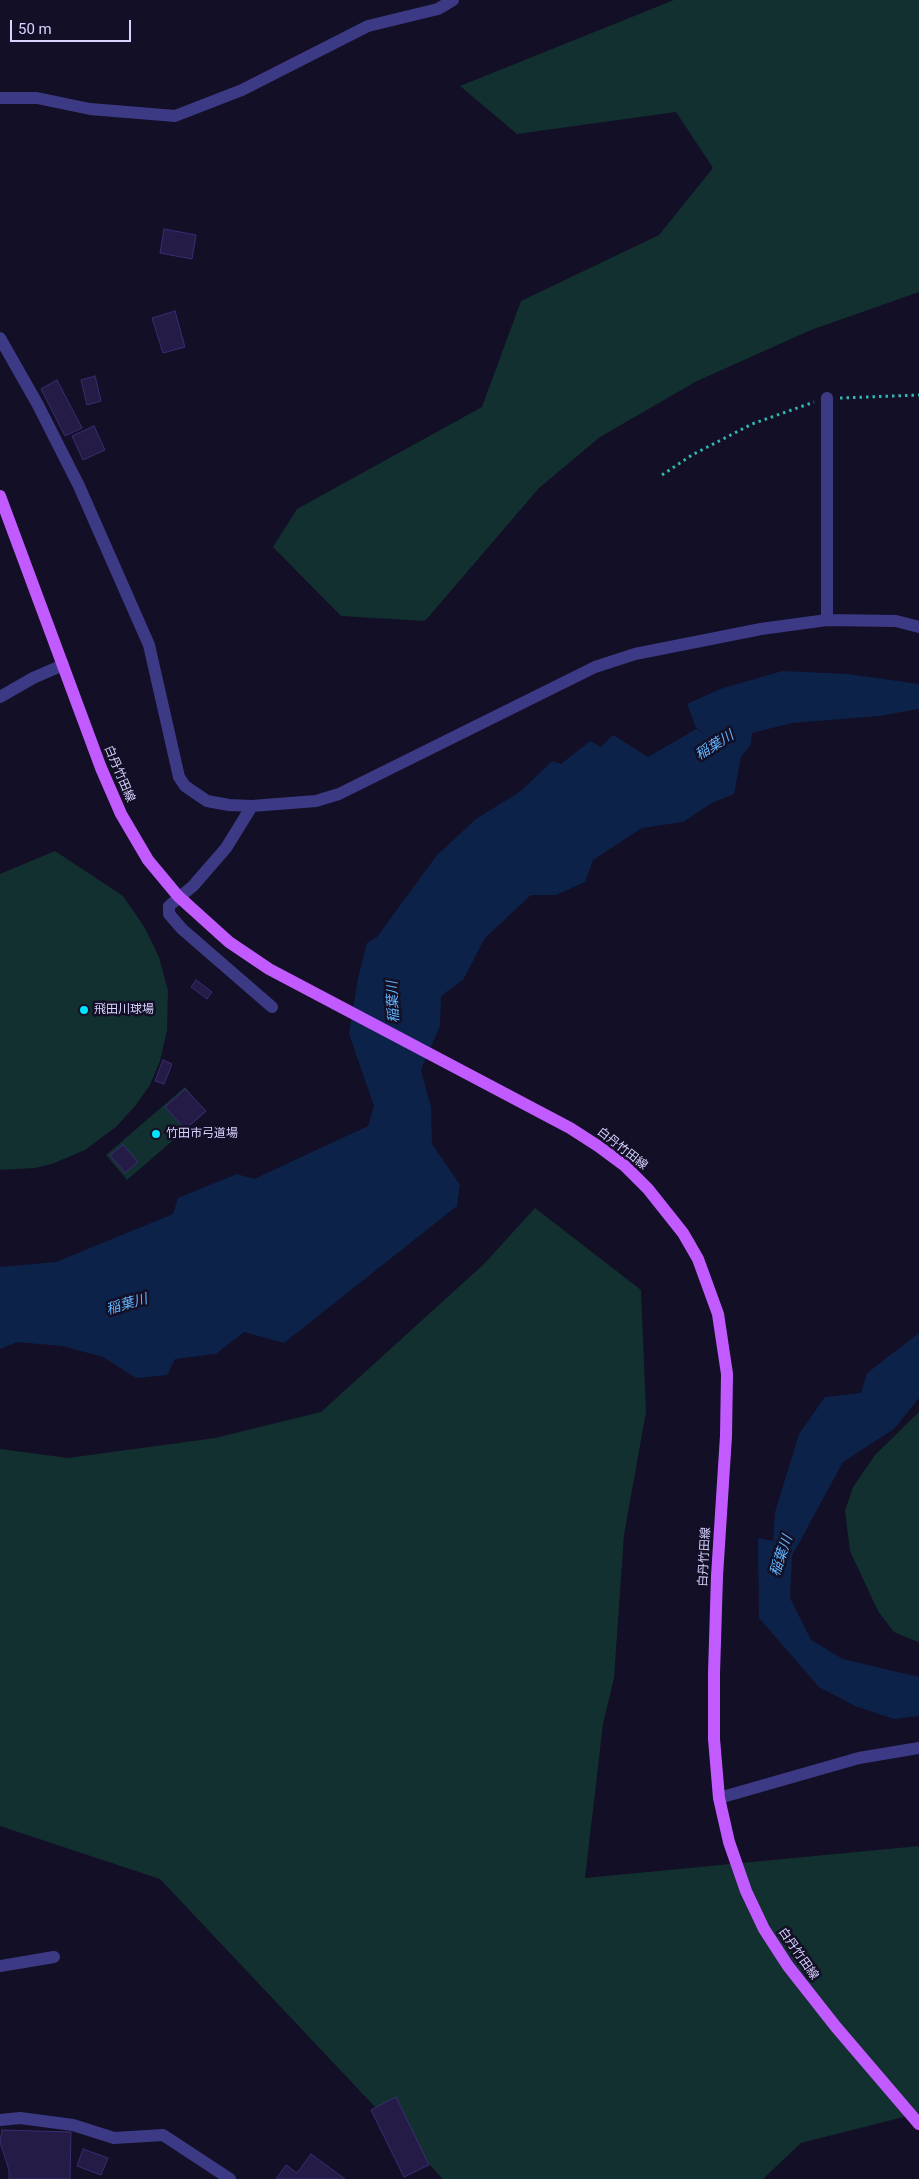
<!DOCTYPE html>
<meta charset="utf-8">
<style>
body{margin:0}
#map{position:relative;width:919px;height:2179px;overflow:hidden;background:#130f26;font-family:Roboto,sans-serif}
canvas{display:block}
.scale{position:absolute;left:10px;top:20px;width:121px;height:22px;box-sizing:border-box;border:2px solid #d9d4ff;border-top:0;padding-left:6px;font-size:15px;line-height:18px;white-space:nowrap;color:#d9d4ff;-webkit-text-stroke:4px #130f26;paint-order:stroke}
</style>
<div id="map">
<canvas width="919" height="2179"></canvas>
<div class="scale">50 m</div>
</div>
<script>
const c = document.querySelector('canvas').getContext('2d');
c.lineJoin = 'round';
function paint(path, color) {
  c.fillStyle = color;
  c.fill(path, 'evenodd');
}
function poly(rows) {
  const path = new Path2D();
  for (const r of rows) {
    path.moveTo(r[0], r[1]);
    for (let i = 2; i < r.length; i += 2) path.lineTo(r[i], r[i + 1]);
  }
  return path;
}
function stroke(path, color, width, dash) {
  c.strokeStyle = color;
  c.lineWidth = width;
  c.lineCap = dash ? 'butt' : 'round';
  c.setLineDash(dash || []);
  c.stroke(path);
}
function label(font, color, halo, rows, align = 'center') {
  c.font = font + ' Roboto,"Noto Sans JP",sans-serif';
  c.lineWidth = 5;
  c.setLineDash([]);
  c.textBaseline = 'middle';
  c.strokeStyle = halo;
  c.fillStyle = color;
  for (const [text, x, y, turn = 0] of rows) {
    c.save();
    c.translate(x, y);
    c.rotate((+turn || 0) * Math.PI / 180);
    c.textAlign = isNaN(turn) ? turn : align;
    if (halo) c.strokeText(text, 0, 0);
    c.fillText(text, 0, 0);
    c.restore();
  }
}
paint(poly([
 [674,0,919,0,919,292,811,330,697,381,600,437,539,488,425,621,341,616,273,547,297,509,482,407,521,301,659,235,713,168,676,112,517,134,460,86],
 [55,851,123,896,145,928,159,957,168,991,167,1030,160,1061,150,1085,135,1106,116,1127,85,1150,52,1164,35,1168,0,1170,0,874],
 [185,1087,206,1112,127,1180,106,1155],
 [535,1208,641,1290,646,1412,624,1535,614,1678,603,1724,585,1878,919,1846,919,2113,801,2143,763,2179,443,2179,160,1879,0,1826,0,1449,68,1458,215,1438,321,1412,484,1264],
 [919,1412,919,1642,918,1642,894,1632,878,1611,850,1551,845,1511,853,1487,875,1455]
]), '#12302f');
paint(poly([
 [782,671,848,674,919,684,919,709,879,716,792,723,752,733,751,744,741,757,734,794,712,803,683,822,642,828,593,860,585,882,556,895,531,895,485,938,463,980,441,996,440,1026,421,1070,431,1107,432,1144,460,1185,457,1206,284,1343,244,1332,216,1354,175,1359,167,1375,136,1378,103,1357,62,1346,17,1342,0,1349,0,1267,56,1262,173,1214,178,1198,237,1174,254,1179,368,1126,374,1106,349,1034,358,978,367,943,377,937,437,855,476,819,521,791,552,761,561,764,590,741,601,747,613,735,648,757,696,729,709,737,696,728,687,704,720,689],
 [919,1333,919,1398,894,1429,843,1462,792,1556,790,1598,811,1640,843,1659,919,1677,919,1716,894,1719,855,1706,819,1687,759,1618,758,1538,773,1541,775,1512,799,1434,825,1397,861,1393,867,1373]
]), '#0c2248');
const building = poly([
 [164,229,196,235,192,259,160,253,164,229],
 [175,311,185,347,163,353,152,318,175,311],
 [95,376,101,401,87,405,81,380,95,376],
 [57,380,82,428,65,436,41,389,57,380],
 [94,426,105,450,83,460,72,436,94,426],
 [196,980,212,992,207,999,191,987,196,980],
 [163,1060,172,1064,164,1084,155,1081,163,1060],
 [185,1089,206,1111,185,1129,165,1107,185,1089],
 [123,1145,138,1162,125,1173,110,1155,123,1145],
 [396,2097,429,2165,404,2177,371,2110,396,2097],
 [2,2130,71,2132,70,2179,9,2179,9,2170,0,2142,2,2130],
 [83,2149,108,2158,101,2175,77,2166,83,2149],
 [311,2154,345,2179,276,2179,286,2165,297,2173,311,2154]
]);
paint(building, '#241b47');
stroke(building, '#3b2d73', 1);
stroke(poly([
 [840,398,919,395],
 [662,475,692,455,752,424,814,402]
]), '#2fb8b0', 3, [2.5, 4]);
stroke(poly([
 [0,98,37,98,90,109,175,116,242,90,368,26,438,9,453,0],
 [0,338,38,405,79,486,149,645,179,777,185,786,207,801,229,805,252,806,316,801,339,794,595,667,635,654,761,629,827,620,896,621,919,627],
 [827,398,827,620],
 [0,697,33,678,63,665],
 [252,806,226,848,193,886,169,906,169,914,182,929,272,1007],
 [719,1798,859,1758,919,1748],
 [0,1966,54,1957],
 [0,2120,20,2118,73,2125,114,2138,163,2135,230,2179]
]), '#3d3a85', 12);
stroke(poly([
 [0,496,101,768,121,814,148,860,178,896,229,942,269,969,570,1128,598,1146,625,1166,648,1189,683,1233,698,1259,718,1314,727,1374,726,1436,717,1576,714,1673,714,1739,719,1798,729,1842,746,1891,764,1929,788,1966,836,2027,919,2124]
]), '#c25bff', 12);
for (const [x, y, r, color] of [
 [84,1010,5,"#00e5ff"],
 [156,1134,5,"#00e5ff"]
]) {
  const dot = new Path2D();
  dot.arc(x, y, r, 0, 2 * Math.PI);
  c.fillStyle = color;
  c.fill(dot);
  stroke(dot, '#130f26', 2);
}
label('12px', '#d9d4ff', '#130f26', [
 ["白丹竹田線",119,774,67],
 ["白丹竹田線",622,1149,38],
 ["白丹竹田線",705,1557,-87],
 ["白丹竹田線",798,1954,55]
]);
label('12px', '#d9d4ff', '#130f26', [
 ["飛田川球場",94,1010],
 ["竹田市弓道場",166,1134]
], 'left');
label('italic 14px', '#62b6ff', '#130f26', [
 ["稲葉川",715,746,-32],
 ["稲葉川",394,1002,-93],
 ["稲葉川",127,1305,-16],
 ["稲葉川",782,1556,-71]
]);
</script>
